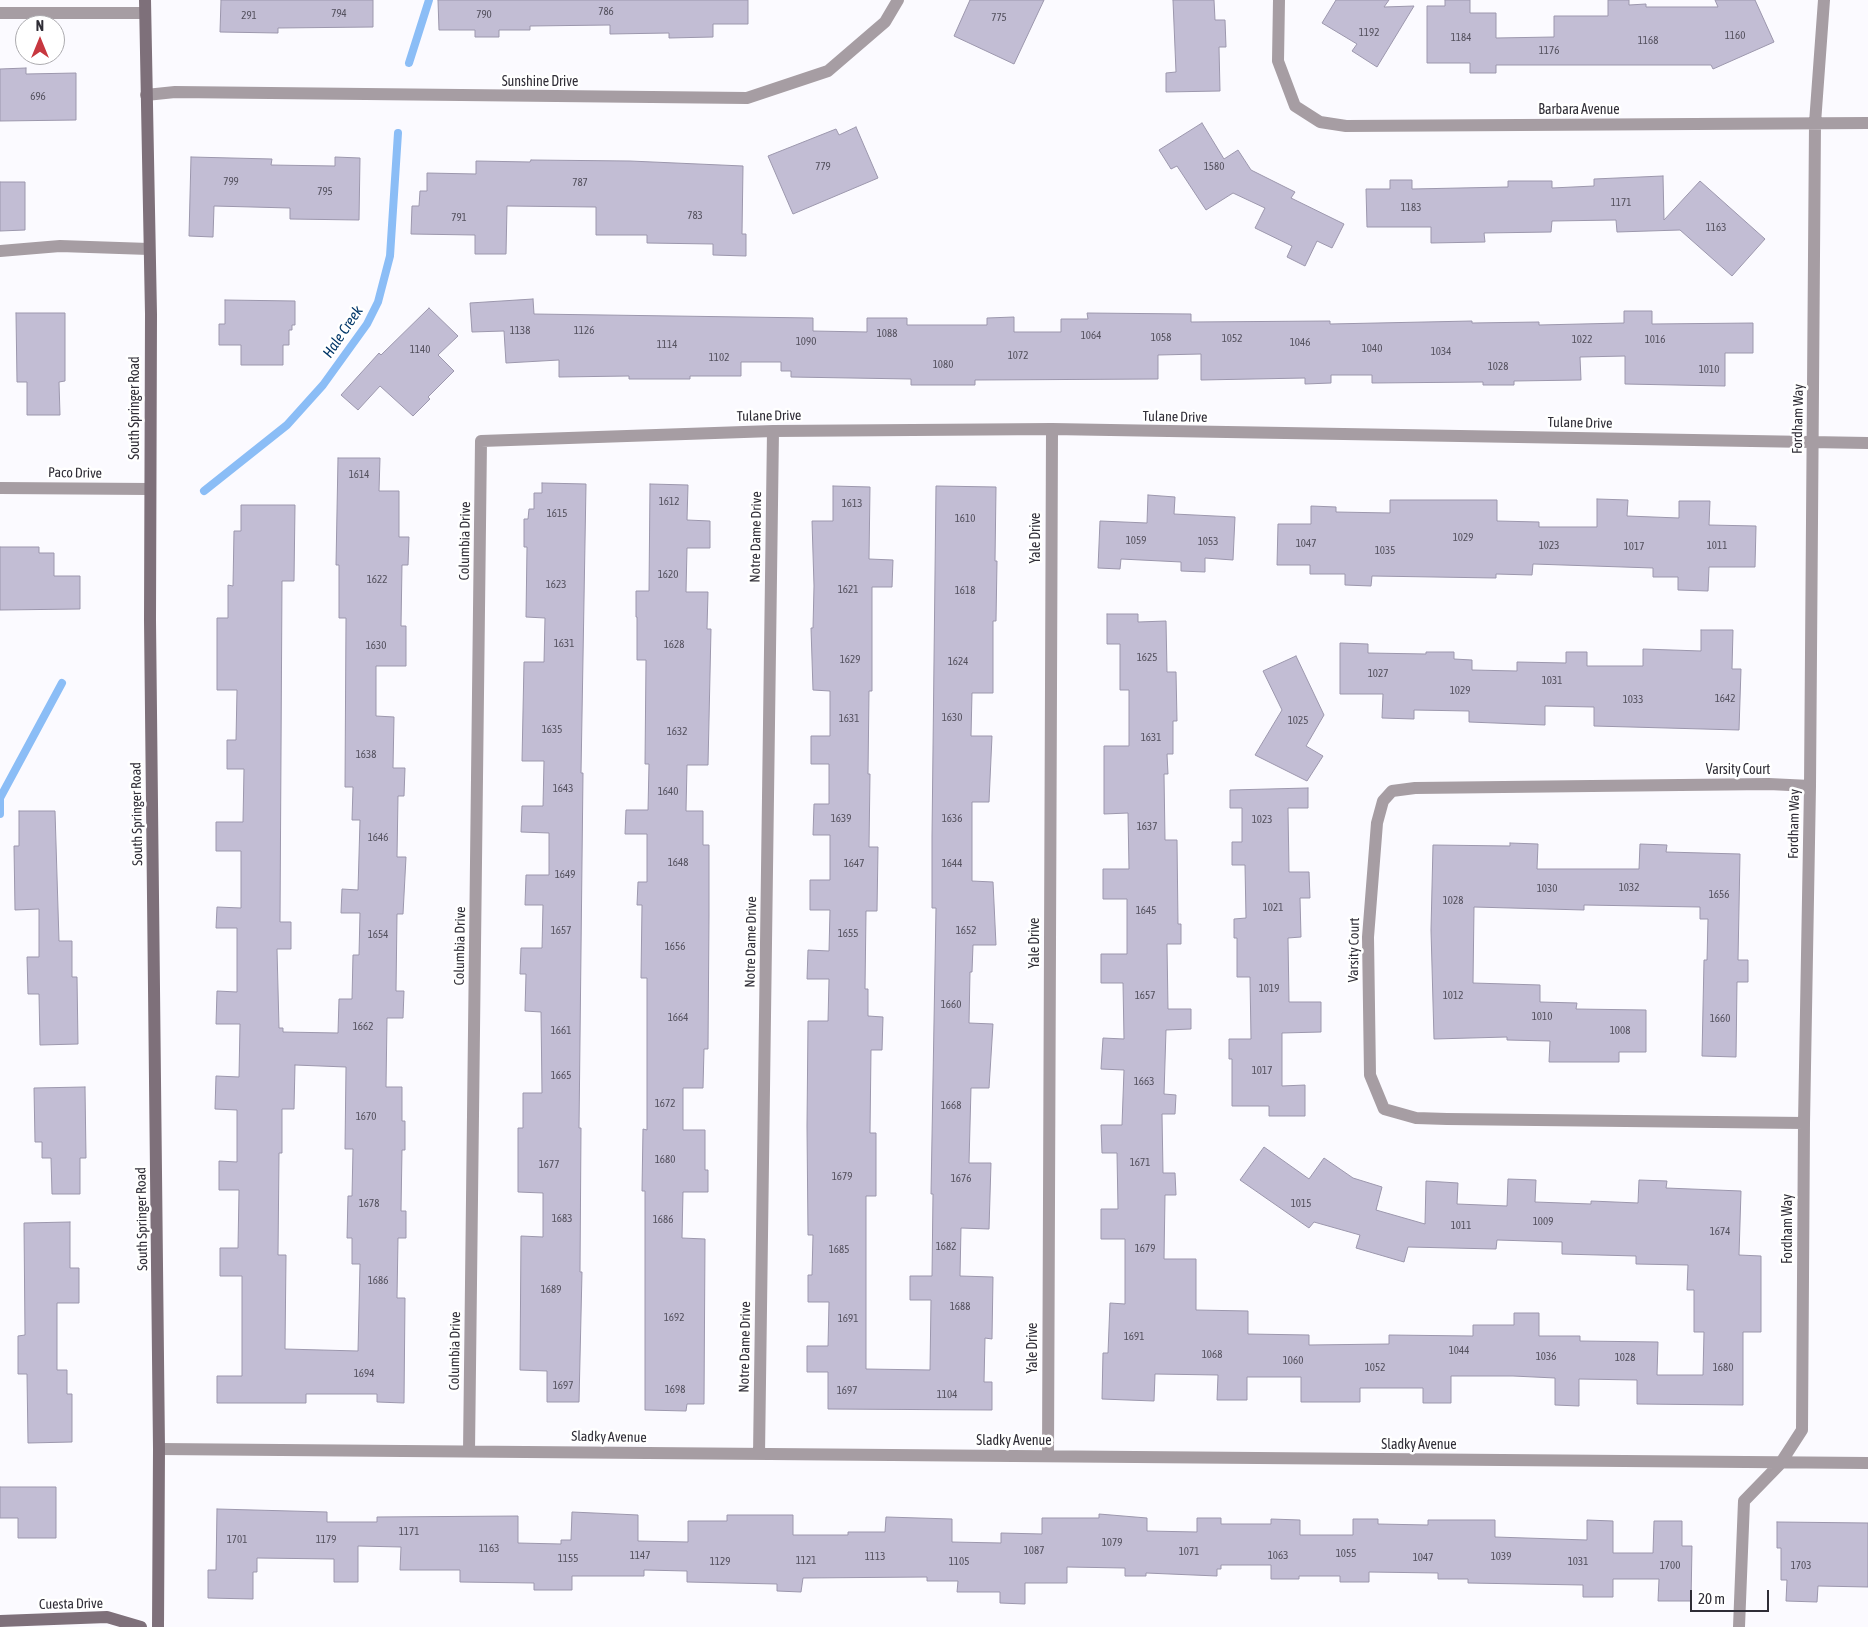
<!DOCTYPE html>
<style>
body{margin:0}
#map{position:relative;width:1868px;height:1627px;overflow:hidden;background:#fbfaff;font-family:"Asap Condensed",sans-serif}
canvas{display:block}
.north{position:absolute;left:15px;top:15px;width:50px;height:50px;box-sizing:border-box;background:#fff;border:1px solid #acabaf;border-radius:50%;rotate:0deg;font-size:14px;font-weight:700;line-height:20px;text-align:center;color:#2f2d36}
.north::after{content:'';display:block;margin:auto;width:18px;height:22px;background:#c7373f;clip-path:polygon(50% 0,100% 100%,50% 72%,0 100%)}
.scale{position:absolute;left:1690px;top:1590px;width:79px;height:22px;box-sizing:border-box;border:2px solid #2f2d36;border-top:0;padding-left:6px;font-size:15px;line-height:18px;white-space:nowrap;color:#2f2d36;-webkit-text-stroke:4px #fff;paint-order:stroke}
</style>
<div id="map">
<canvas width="1868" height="1627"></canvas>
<div class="north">N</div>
<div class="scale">20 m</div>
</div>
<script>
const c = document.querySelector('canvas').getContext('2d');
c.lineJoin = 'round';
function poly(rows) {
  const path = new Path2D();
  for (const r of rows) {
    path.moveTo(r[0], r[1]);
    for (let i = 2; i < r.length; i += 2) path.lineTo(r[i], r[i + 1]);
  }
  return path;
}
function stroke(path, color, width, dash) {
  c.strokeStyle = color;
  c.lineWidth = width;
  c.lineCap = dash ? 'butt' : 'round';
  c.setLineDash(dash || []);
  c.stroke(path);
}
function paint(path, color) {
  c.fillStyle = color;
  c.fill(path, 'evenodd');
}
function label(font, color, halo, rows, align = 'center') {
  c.font = font + ' "Asap Condensed",sans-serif';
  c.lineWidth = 5;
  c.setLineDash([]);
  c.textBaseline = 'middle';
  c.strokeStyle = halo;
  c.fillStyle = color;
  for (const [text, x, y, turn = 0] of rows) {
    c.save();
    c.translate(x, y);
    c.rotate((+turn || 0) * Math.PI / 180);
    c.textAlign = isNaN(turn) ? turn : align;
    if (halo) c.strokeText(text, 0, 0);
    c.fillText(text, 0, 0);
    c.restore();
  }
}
stroke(poly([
 [409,63,429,0],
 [204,491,287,425,323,385,367,324,378,302,390,256,398,133],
 [0,814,0,798,62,683]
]), '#8bbdf6', 8);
const building = poly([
 [221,0,373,0,373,27,278,28,278,33,220,32,221,0],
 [438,0,748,0,748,24,713,24,713,37,669,38,669,33,610,34,610,25,530,26,530,30,499,30,499,37,475,37,475,30,439,30,438,0],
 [970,0,1044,0,1014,64,954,36,970,0],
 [1173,0,1214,0,1215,20,1225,20,1226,47,1219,47,1220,91,1166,92,1166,73,1176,72,1173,0],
 [1336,0,1389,0,1384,7,1414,6,1377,67,1352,51,1357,44,1322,23,1336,0],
 [1445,0,1470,0,1470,13,1496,13,1496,38,1554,37,1554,16,1608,16,1608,0,1629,0,1629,5,1646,4,1646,7,1718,7,1715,0,1755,0,1774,42,1713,69,1711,65,1496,65,1496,73,1470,73,1470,63,1427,63,1427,6,1445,6,1445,0],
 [26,68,26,74,76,73,76,120,0,121,0,69,26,68],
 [1202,123,1224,159,1238,150,1251,170,1295,192,1291,198,1344,224,1332,248,1317,241,1305,266,1287,257,1292,246,1255,228,1265,208,1233,193,1206,210,1177,166,1171,169,1159,150,1202,123],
 [856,127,878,178,793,214,768,156,836,129,839,135,856,127],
 [191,157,272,159,271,165,335,166,335,157,360,158,359,220,290,219,290,208,214,206,213,237,189,236,191,157],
 [531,160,630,161,743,166,742,234,746,234,746,256,713,255,713,244,647,243,647,235,596,235,596,207,507,206,506,254,475,254,475,235,411,234,412,206,419,206,420,191,427,191,427,173,476,174,476,161,530,162,531,160],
 [1663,176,1664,220,1700,181,1765,239,1732,276,1680,230,1617,232,1616,220,1552,221,1551,232,1484,233,1485,242,1431,243,1431,227,1367,227,1366,189,1390,189,1390,180,1412,180,1412,189,1508,187,1508,181,1552,181,1552,188,1594,186,1594,179,1663,176],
 [0,182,25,182,25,230,0,231,0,182],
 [533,299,534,314,813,318,813,331,867,332,867,318,907,318,907,325,987,325,987,318,1014,317,1014,332,1061,332,1061,319,1088,319,1087,313,1191,314,1191,322,1330,321,1330,324,1472,321,1472,323,1539,322,1539,325,1624,323,1624,311,1652,311,1652,324,1753,323,1753,353,1725,353,1725,386,1625,384,1625,356,1580,357,1581,380,1514,381,1514,385,1483,385,1483,382,1372,383,1372,375,1331,375,1331,383,1305,384,1305,378,1201,380,1201,354,1158,355,1158,379,975,380,975,385,911,385,911,379,791,377,791,371,781,371,781,362,741,362,741,376,690,376,690,379,629,379,629,376,559,377,559,360,506,363,504,331,472,332,470,303,533,299],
 [225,300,295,301,295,325,292,325,292,330,289,330,289,345,283,345,283,365,241,365,241,345,219,345,219,324,225,324,225,300],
 [429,308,458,336,438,355,454,371,428,397,430,399,413,416,380,386,358,410,341,395,379,353,381,355,429,308],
 [16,313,65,313,65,381,59,382,60,415,27,415,27,382,17,382,16,313],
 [338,458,380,458,379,491,399,491,399,537,409,537,408,565,402,565,401,626,406,626,406,666,376,666,376,716,394,717,393,768,405,768,404,796,398,796,397,857,406,857,403,914,397,914,396,991,404,991,403,1018,387,1018,386,1087,402,1087,402,1121,405,1121,405,1150,402,1150,401,1211,406,1211,406,1238,398,1238,397,1298,405,1298,404,1403,377,1402,377,1394,306,1394,306,1403,217,1403,217,1376,242,1376,242,1276,220,1276,220,1248,238,1248,239,1190,219,1190,219,1161,237,1162,237,1110,215,1109,216,1076,239,1077,240,1024,216,1024,217,991,237,992,237,928,216,928,217,907,241,908,241,851,216,851,216,822,243,822,244,769,227,769,227,740,236,740,237,690,217,690,217,618,228,618,228,585,233,586,234,531,241,531,241,505,295,505,294,581,282,581,280,922,291,922,291,949,277,949,279,1028,283,1028,283,1032,338,1033,339,999,352,999,353,955,359,955,360,913,341,913,342,889,358,890,360,820,352,820,353,787,345,787,346,618,339,618,339,565,336,565,338,458],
 [295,1065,346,1067,345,1149,353,1149,352,1196,348,1196,347,1238,352,1238,352,1264,360,1264,358,1351,285,1349,286,1255,278,1255,279,1153,282,1153,282,1109,294,1109,295,1065],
 [542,483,586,484,581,773,583,773,579,1128,581,1128,580,1272,582,1272,579,1402,547,1402,547,1371,520,1370,521,1236,543,1237,543,1193,518,1192,518,1128,523,1128,523,1093,542,1093,541,1012,525,1011,526,974,520,974,521,948,542,948,543,905,525,905,526,875,549,875,549,833,521,832,522,806,543,806,544,761,522,761,524,662,544,662,545,618,526,617,527,547,524,547,524,519,528,519,529,509,534,509,534,493,542,493,542,483],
 [650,484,688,485,687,520,710,521,710,548,687,548,686,592,708,592,707,629,711,629,708,765,687,765,686,811,703,811,703,845,709,845,709,915,708,1049,704,1049,703,1088,683,1088,683,1130,705,1130,705,1170,708,1170,708,1192,683,1192,682,1238,705,1239,704,1404,687,1404,686,1411,645,1410,645,1191,642,1191,643,1129,647,1130,647,978,641,978,642,905,637,905,638,882,647,882,647,834,625,834,626,810,648,810,649,764,645,764,646,660,637,660,637,617,636,617,636,591,649,591,650,484],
 [833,486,870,487,869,559,893,560,892,587,872,587,872,691,869,691,868,774,870,774,869,847,878,847,877,911,866,911,865,989,868,989,868,1016,883,1017,882,1050,871,1050,870,1133,876,1133,876,1196,866,1196,866,1369,930,1370,931,1300,910,1300,910,1276,932,1276,933,1194,931,1194,936,908,932,908,932,836,936,486,996,487,995,561,997,561,996,621,993,621,993,693,972,693,971,736,992,736,989,802,972,802,972,881,993,882,996,945,973,945,972,972,970,972,969,1023,993,1024,989,1088,971,1088,969,1163,991,1163,989,1229,961,1228,960,1276,993,1277,992,1339,985,1338,984,1382,992,1382,992,1410,828,1409,828,1372,807,1372,807,1346,828,1346,829,1302,808,1302,808,1275,812,1275,813,1235,808,1235,807,1126,808,1021,828,1021,829,979,807,979,808,950,829,951,830,910,810,910,810,880,830,880,830,835,813,835,814,804,829,804,829,764,811,764,811,736,830,736,830,691,813,690,811,628,813,628,814,586,812,521,833,521,833,486],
 [1148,495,1175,497,1174,514,1235,517,1233,560,1205,558,1205,572,1181,571,1181,562,1121,559,1120,569,1098,568,1100,521,1147,523,1148,495],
 [1597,499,1628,500,1627,516,1679,518,1679,501,1710,501,1709,525,1756,526,1755,567,1709,567,1708,591,1678,590,1678,577,1653,577,1653,568,1533,564,1532,575,1496,574,1496,578,1372,576,1371,586,1345,585,1345,574,1310,574,1310,565,1277,565,1278,524,1311,524,1311,506,1336,507,1336,512,1390,513,1390,500,1497,500,1497,521,1539,522,1539,527,1597,527,1597,499],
 [0,547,39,547,39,553,54,553,54,576,80,576,80,609,0,610,0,547],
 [1107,614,1138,614,1138,622,1166,621,1167,672,1176,672,1177,721,1173,721,1173,754,1167,754,1168,774,1164,774,1165,840,1177,840,1178,924,1181,924,1181,944,1167,944,1168,1009,1191,1009,1191,1029,1166,1030,1164,1094,1176,1095,1175,1114,1162,1114,1163,1173,1175,1173,1176,1195,1165,1195,1164,1259,1196,1259,1196,1310,1248,1311,1248,1334,1309,1335,1309,1345,1389,1344,1389,1335,1473,1336,1473,1325,1514,1325,1514,1313,1539,1313,1539,1336,1580,1336,1580,1341,1658,1342,1657,1375,1703,1375,1704,1332,1694,1332,1694,1290,1687,1290,1688,1265,1636,1264,1636,1256,1562,1254,1562,1242,1497,1240,1496,1249,1408,1247,1404,1262,1356,1248,1360,1235,1314,1222,1309,1228,1240,1180,1264,1147,1309,1179,1324,1158,1353,1178,1382,1187,1376,1210,1425,1224,1426,1181,1458,1183,1457,1204,1507,1206,1508,1179,1536,1180,1535,1202,1591,1204,1591,1201,1638,1203,1639,1180,1667,1181,1666,1188,1741,1191,1739,1255,1761,1256,1761,1332,1743,1332,1743,1405,1637,1404,1637,1380,1579,1379,1579,1406,1555,1405,1555,1378,1513,1376,1451,1376,1451,1403,1423,1403,1423,1388,1360,1388,1360,1402,1301,1402,1301,1377,1247,1377,1247,1400,1217,1400,1218,1375,1155,1374,1154,1401,1102,1399,1103,1353,1108,1353,1110,1303,1125,1304,1125,1239,1101,1239,1101,1209,1118,1209,1117,1153,1102,1153,1101,1125,1122,1125,1124,1070,1101,1069,1103,1038,1124,1039,1123,983,1101,983,1101,954,1127,954,1127,899,1103,899,1103,869,1129,869,1128,813,1104,814,1104,746,1129,746,1129,690,1120,690,1120,644,1107,644,1107,614],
 [1701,630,1733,630,1732,669,1741,669,1739,730,1594,726,1594,707,1545,706,1545,725,1469,722,1469,711,1414,710,1414,719,1382,718,1383,694,1340,694,1340,643,1368,644,1368,653,1426,654,1426,652,1454,652,1454,659,1472,660,1472,670,1517,671,1517,662,1566,663,1566,652,1587,652,1587,666,1643,666,1643,649,1701,651,1701,630],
 [1296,656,1324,715,1306,746,1323,756,1307,781,1255,755,1282,710,1263,671,1296,656],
 [1308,788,1308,808,1288,808,1289,872,1309,872,1310,898,1300,898,1301,937,1288,938,1289,1002,1321,1002,1321,1032,1282,1033,1282,1086,1305,1085,1305,1116,1269,1116,1269,1106,1232,1106,1232,1059,1229,1059,1229,1039,1251,1039,1250,977,1237,977,1237,938,1234,938,1234,919,1246,918,1245,865,1232,865,1232,842,1242,842,1242,808,1230,808,1230,790,1308,788],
 [19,811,55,811,59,941,72,941,72,977,77,977,78,1044,40,1045,39,994,28,994,27,957,39,957,39,909,15,910,14,846,19,846,19,811],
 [1510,843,1538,844,1537,869,1639,869,1640,844,1667,845,1666,852,1740,854,1738,960,1748,960,1748,982,1737,982,1736,1057,1702,1056,1704,960,1707,960,1708,919,1700,919,1700,907,1584,905,1584,910,1474,907,1473,983,1540,985,1540,1002,1577,1003,1576,1009,1646,1010,1646,1052,1619,1052,1619,1062,1549,1062,1550,1041,1507,1040,1507,1037,1434,1039,1431,930,1433,845,1510,846,1510,843],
 [85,1087,86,1158,80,1158,80,1194,52,1194,51,1158,42,1158,42,1142,35,1142,34,1088,85,1087],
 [70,1222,70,1268,79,1268,79,1303,57,1303,57,1370,67,1370,67,1394,72,1394,72,1442,28,1443,27,1374,18,1374,18,1336,25,1335,24,1223,70,1222],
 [0,1487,56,1487,56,1538,18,1538,18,1518,0,1518,0,1487],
 [217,1509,327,1512,327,1522,377,1522,377,1517,518,1516,518,1543,561,1544,561,1540,571,1540,572,1512,638,1515,638,1541,688,1542,688,1521,727,1521,727,1515,793,1515,793,1535,848,1535,848,1532,885,1532,886,1517,952,1519,952,1542,1001,1543,1001,1533,1042,1534,1042,1518,1099,1518,1099,1514,1147,1518,1147,1531,1197,1532,1197,1518,1221,1518,1221,1524,1271,1524,1271,1519,1300,1520,1300,1535,1353,1535,1353,1519,1378,1519,1378,1524,1428,1525,1428,1520,1495,1520,1495,1537,1587,1540,1587,1520,1613,1521,1613,1553,1653,1553,1654,1521,1682,1521,1682,1546,1692,1546,1691,1601,1658,1601,1659,1579,1613,1579,1613,1597,1583,1597,1583,1585,1468,1583,1468,1579,1438,1579,1438,1573,1369,1572,1369,1582,1340,1582,1340,1576,1299,1576,1299,1579,1271,1579,1271,1565,1221,1565,1221,1569,1217,1569,1217,1576,1146,1573,1146,1576,1125,1576,1125,1568,1067,1567,1067,1583,1025,1583,1025,1604,1000,1603,1000,1592,957,1592,958,1581,927,1581,927,1577,803,1578,801,1592,777,1591,777,1584,687,1582,687,1571,644,1570,644,1576,572,1576,572,1590,534,1590,534,1583,460,1582,460,1570,400,1570,401,1547,358,1546,358,1582,334,1582,334,1559,257,1558,257,1572,253,1572,253,1599,208,1598,208,1570,216,1570,217,1509],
 [1777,1522,1868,1523,1868,1587,1818,1586,1817,1602,1786,1601,1787,1580,1781,1580,1781,1548,1777,1548,1777,1522]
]);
paint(building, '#c2bdd4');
stroke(building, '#9c97ad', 1);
stroke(poly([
 [0,251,60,246,149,249]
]), '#a69da3', 12);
stroke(poly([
 [1279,0,1278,61,1295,106,1320,122,1346,126,1868,123],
 [0,13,145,13],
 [146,95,175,92,747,98,828,71,885,22,898,0],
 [0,488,150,489],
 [1804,1123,1447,1119,1416,1118,1384,1109,1370,1075,1368,937,1377,823,1383,801,1392,791,1415,788,1769,784,1810,786],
 [159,1449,1868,1463],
 [469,1451,481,441,773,431,1052,429,1868,443],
 [759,1454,773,431],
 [1048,1456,1052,429],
 [1739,1627,1744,1501,1780,1464,1802,1430,1804,1123,1810,786,1815,123,1824,0]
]), '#a69da3', 12);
stroke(poly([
 [145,0,151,314,150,620,159,1449,158,1627],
 [0,1621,107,1617,141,1627]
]), '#7e707a', 12);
label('11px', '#54515e', null, [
 ["786",606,12],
 ["794",339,14],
 ["790",484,15],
 ["291",249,16],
 ["775",999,18],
 ["1192",1369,33],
 ["1160",1735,36],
 ["1184",1461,38],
 ["1168",1648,41],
 ["1176",1549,51],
 ["696",38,97],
 ["779",823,167],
 ["1580",1214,167],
 ["799",231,182],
 ["787",580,183],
 ["795",325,192],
 ["1171",1621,203],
 ["1183",1411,208],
 ["783",695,216],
 ["791",459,218],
 ["1163",1716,228],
 ["1138",520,331],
 ["1126",584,331],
 ["1088",887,334],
 ["1064",1091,336],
 ["1058",1161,338],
 ["1052",1232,339],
 ["1022",1582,340],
 ["1016",1655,340],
 ["1090",806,342],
 ["1046",1300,343],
 ["1114",667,345],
 ["1040",1372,349],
 ["1140",420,350],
 ["1034",1441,352],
 ["1072",1018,356],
 ["1102",719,358],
 ["1080",943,365],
 ["1028",1498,367],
 ["1010",1709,370],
 ["1614",359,475],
 ["1612",669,502],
 ["1613",852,504],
 ["1615",557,514],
 ["1610",965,519],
 ["1029",1463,538],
 ["1059",1136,541],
 ["1053",1208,542],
 ["1047",1306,544],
 ["1023",1549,546],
 ["1011",1717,546],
 ["1017",1634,547],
 ["1035",1385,551],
 ["1620",668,575],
 ["1622",377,580],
 ["1623",556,585],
 ["1621",848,590],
 ["1618",965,591],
 ["1631",564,644],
 ["1628",674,645],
 ["1630",376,646],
 ["1625",1147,658],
 ["1629",850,660],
 ["1624",958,662],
 ["1027",1378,674],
 ["1031",1552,681],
 ["1029",1460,691],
 ["1642",1725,699],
 ["1033",1633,700],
 ["1630",952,718],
 ["1631",849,719],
 ["1025",1298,721],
 ["1635",552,730],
 ["1632",677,732],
 ["1631",1151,738],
 ["1638",366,755],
 ["1643",563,789],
 ["1640",668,792],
 ["1639",841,819],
 ["1636",952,819],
 ["1023",1262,820],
 ["1637",1147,827],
 ["1646",378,838],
 ["1648",678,863],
 ["1647",854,864],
 ["1644",952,864],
 ["1649",565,875],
 ["1032",1629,888],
 ["1030",1547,889],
 ["1656",1719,895],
 ["1028",1453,901],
 ["1021",1273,908],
 ["1645",1146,911],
 ["1657",561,931],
 ["1652",966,931],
 ["1655",848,934],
 ["1654",378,935],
 ["1656",675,947],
 ["1019",1269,989],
 ["1657",1145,996],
 ["1012",1453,996],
 ["1660",951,1005],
 ["1010",1542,1017],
 ["1664",678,1018],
 ["1660",1720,1019],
 ["1662",363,1027],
 ["1661",561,1031],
 ["1008",1620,1031],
 ["1017",1262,1071],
 ["1665",561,1076],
 ["1663",1144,1082],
 ["1672",665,1104],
 ["1668",951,1106],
 ["1670",366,1117],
 ["1680",665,1160],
 ["1671",1140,1163],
 ["1677",549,1165],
 ["1679",842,1177],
 ["1676",961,1179],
 ["1678",369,1204],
 ["1015",1301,1204],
 ["1683",562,1219],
 ["1686",663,1220],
 ["1009",1543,1222],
 ["1011",1461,1226],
 ["1674",1720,1232],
 ["1682",946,1247],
 ["1679",1145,1249],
 ["1685",839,1250],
 ["1686",378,1281],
 ["1689",551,1290],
 ["1688",960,1307],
 ["1692",674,1318],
 ["1691",848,1319],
 ["1691",1134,1337],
 ["1044",1459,1351],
 ["1068",1212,1355],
 ["1036",1546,1357],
 ["1028",1625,1358],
 ["1060",1293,1361],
 ["1052",1375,1368],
 ["1680",1723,1368],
 ["1694",364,1374],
 ["1697",563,1386],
 ["1698",675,1390],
 ["1697",847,1391],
 ["1104",947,1395],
 ["1171",409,1532],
 ["1701",237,1540],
 ["1179",326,1540],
 ["1079",1112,1543],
 ["1163",489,1549],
 ["1087",1034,1551],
 ["1071",1189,1552],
 ["1055",1346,1554],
 ["1147",640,1556],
 ["1063",1278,1556],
 ["1113",875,1557],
 ["1039",1501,1557],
 ["1047",1423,1558],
 ["1155",568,1559],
 ["1121",806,1561],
 ["1129",720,1562],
 ["1105",959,1562],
 ["1031",1578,1562],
 ["1700",1670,1566],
 ["1703",1801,1566]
]);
label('14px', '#2f2d36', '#fff', [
 ["Sunshine Drive",540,82],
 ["Barbara Avenue",1579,110],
 ["South Springer Road",135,408,-90],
 ["Tulane Drive",769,416,-1],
 ["Tulane Drive",1175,417,1],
 ["Fordham Way",1798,419,-89],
 ["Tulane Drive",1580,423,1],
 ["Paco Drive",75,473,1],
 ["Notre Dame Drive",756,537,-89],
 ["Yale Drive",1036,538,-90],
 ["Columbia Drive",465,541,-89],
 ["Varsity Court",1738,770],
 ["South Springer Road",137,814,-91],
 ["Fordham Way",1794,824,-89],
 ["Notre Dame Drive",751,942,-89],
 ["Yale Drive",1035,943,-90],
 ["Columbia Drive",460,946,-89],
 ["Varsity Court",1354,950,-89],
 ["South Springer Road",142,1219,-91],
 ["Fordham Way",1788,1229,-90],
 ["Notre Dame Drive",745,1347,-89],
 ["Yale Drive",1033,1348,-90],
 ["Columbia Drive",455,1351,-89],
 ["Sladky Avenue",609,1437,1],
 ["Sladky Avenue",1014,1441],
 ["Sladky Avenue",1419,1445],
 ["Cuesta Drive",71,1604,-1]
]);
label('italic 15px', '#003668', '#fff', [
 ["Hale Creek",343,332,-56]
]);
</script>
